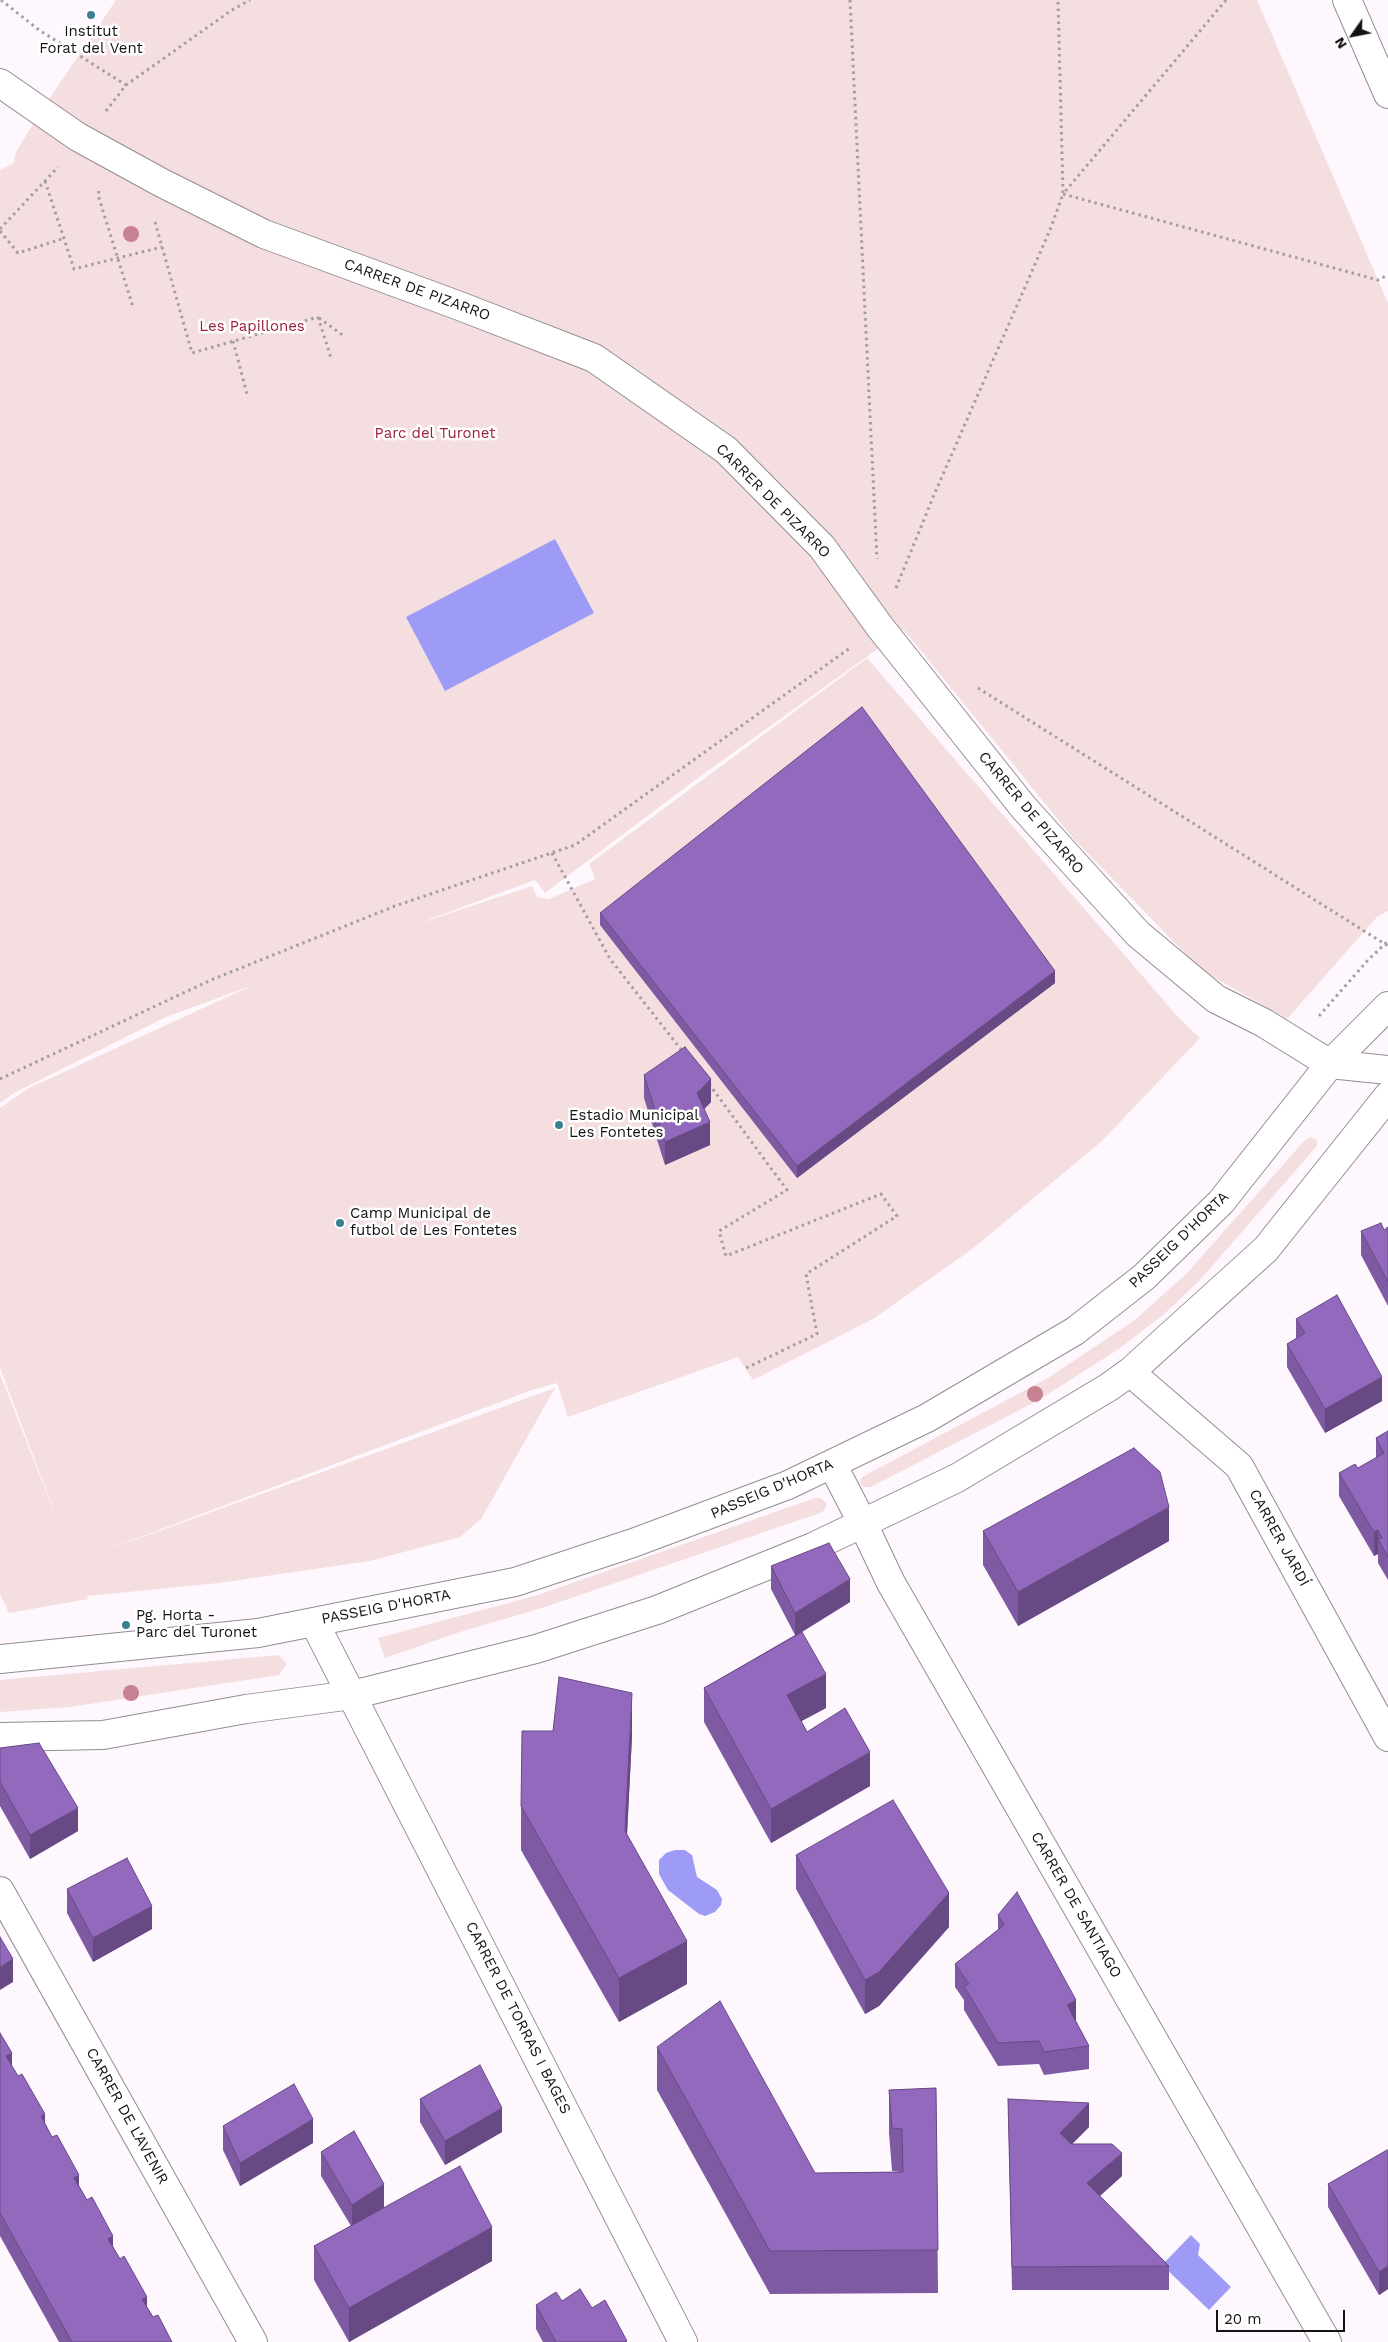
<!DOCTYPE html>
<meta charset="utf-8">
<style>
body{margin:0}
#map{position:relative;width:1388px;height:2342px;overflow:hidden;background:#fef8fe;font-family:"Work Sans",sans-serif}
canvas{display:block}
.north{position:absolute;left:1328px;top:10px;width:50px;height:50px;-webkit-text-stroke:4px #fff;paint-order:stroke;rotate:237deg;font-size:14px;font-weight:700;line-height:20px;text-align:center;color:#141214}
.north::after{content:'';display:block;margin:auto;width:18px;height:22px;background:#141214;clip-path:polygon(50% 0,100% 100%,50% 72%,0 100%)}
.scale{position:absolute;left:1216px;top:2310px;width:129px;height:22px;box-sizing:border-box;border:2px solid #141214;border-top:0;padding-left:6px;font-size:15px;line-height:18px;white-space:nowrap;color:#141214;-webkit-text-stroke:4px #fff;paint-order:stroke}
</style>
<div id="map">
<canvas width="1388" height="2342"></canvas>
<div class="north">N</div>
<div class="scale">20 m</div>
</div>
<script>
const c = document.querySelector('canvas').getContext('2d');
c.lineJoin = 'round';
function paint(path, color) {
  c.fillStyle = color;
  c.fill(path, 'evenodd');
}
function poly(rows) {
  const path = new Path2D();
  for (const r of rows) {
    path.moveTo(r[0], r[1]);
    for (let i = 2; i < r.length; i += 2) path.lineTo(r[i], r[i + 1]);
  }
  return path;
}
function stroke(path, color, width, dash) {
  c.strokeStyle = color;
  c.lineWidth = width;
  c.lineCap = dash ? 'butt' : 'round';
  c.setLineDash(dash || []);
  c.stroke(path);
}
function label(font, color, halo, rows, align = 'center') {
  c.font = font + ' "Work Sans",sans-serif';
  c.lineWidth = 5;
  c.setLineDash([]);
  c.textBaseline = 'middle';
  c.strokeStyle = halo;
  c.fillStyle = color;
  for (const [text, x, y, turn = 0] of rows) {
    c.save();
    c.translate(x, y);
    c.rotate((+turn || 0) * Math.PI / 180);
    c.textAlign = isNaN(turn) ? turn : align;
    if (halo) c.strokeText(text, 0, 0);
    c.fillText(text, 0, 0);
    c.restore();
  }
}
paint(poly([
 [116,0,1257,0,1388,303,1388,911,1377,917,1287,1019,1201,970,1073,838,904,630,702,775,545,893,535,880,414,925,532,886,537,897,549,899,595,879,589,864,867,658,1179,1018,1200,1038,1101,1142,971,1250,873,1319,753,1380,738,1357,568,1417,557,1383,532,1390,87,1557,555,1388,481,1519,460,1537,370,1561,219,1583,87,1596,88,1599,9,1613,0,1594,0,1374,62,1532,0,1368,0,1108,27,1089,251,986,166,1017,14,1093,0,1103,0,170,14,163,16,152,41,111],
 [1311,1137,1317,1140,1317,1146,1199,1281,1163,1315,1119,1349,1037,1401,871,1487,863,1487,860,1482,862,1477,1048,1378,1135,1320,1186,1274,1305,1140],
 [815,1498,821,1498,827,1504,825,1510,820,1513,542,1608,460,1632,385,1658,378,1638,538,1595],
 [279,1655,287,1664,279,1675,70,1707,0,1712,0,1680]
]), '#f5dedf');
paint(poly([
 [555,539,594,613,445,691,406,617],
 [675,1850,685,1850,692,1855,697,1877,717,1890,722,1899,721,1905,715,1912,705,1916,699,1914,668,1890,659,1874,659,1860,666,1853],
 [1191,2235,1200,2244,1198,2255,1231,2287,1209,2310,1162,2265]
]), '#9d9bf6');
const minor = poly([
 [1347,0,1388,94],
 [0,83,78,137,162,183,264,234,457,305,594,358,726,450,822,547,880,627,1024,808,1138,934,1216,999,1264,1023,1330,1064,1388,1070],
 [1130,1372,1239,1466,1388,1737],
 [832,1464,862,1522,891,1583,1327,2342],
 [314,1622,683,2342],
 [0,1659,258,1633,515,1582,633,1543,788,1485,927,1418,1075,1331,1144,1277,1221,1202,1330,1064,1388,1006],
 [0,1737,103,1735,246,1709,352,1695,536,1649,657,1610,813,1547,957,1478,1109,1387,1130,1372,1266,1249,1388,1096],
 [0,1891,253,2342]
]);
stroke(minor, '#928d92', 30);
stroke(poly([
 [1,0,39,30,126,85],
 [850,0,877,559],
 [1226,0,1063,194,1378,280,1388,275],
 [106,111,126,85,232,10,250,0],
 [45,181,74,269,162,247],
 [99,191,98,195,133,307],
 [155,222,192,353,318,317],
 [0,229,58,167],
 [0,231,18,253,65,238],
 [318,317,331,358],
 [319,318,344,336],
 [233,341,247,394],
 [896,588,934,495,1050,230,1063,194,1058,0],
 [978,688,1388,946],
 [552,853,610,959,683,1052],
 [1319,1016,1368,960,1388,941],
 [0,1079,211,980,395,906,575,845,850,648],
 [709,1084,787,1190,719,1231,726,1256,881,1194,897,1216,806,1274,817,1334,746,1368]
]), '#a19da1', 3, [2.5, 4]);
stroke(minor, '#fff', 28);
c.fillStyle = '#c88093';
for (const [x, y] of [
 [131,234],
 [1035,1394],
 [131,1693]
]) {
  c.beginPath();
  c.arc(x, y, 8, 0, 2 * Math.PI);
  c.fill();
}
paint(poly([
 [600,913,1055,983,797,1178,600,925],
 [644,1075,711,1102,704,1109,710,1145,665,1165,644,1098],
 [1388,1227,1388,1306,1361,1255,1361,1231,1384,1230],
 [1296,1319,1382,1401,1325,1433,1287,1367,1287,1344,1296,1339],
 [1388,1431,1388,1580,1378,1563,1378,1554,1374,1556,1339,1496,1339,1473,1358,1468,1376,1458,1376,1438],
 [983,1531,1169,1541,1018,1626,983,1565],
 [771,1566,850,1602,802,1632,826,1708,801,1721,807,1732,870,1786,771,1843,704,1722,704,1688,795,1635,771,1589],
 [632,1736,627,1834,687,1984,619,2022,521,1850,521,1806],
 [0,1748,78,1831,30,1859,0,1806],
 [796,1855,949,1927,879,2006,865,2014,796,1889],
 [67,1889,152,1929,93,1962,67,1913],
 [998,1915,1076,2021,1089,2046,1089,2069,1044,2075,1039,2064,998,2066,964,2010,964,2000,955,1987,955,1964,998,1930],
 [0,2033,12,2066,147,2307,153,2317,172,2342,59,2342,0,2236],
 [657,2047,815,2173,901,2172,892,2171,889,2133,889,2090,936,2088,938,2293,770,2294,657,2090],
 [420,2099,502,2132,445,2165,420,2122],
 [1008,2099,1089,2127,1072,2144,1122,2176,1100,2196,1169,2266,1169,2290,1012,2290],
 [223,2126,313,2143,240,2186,223,2150],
 [321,2152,384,2207,492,2261,349,2342,314,2280,314,2246,351,2226,321,2176],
 [1388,2152,1388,2289,1379,2295,1328,2207,1328,2184],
 [562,2301,592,2308,627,2342,543,2342,536,2329,536,2305]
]), '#7e5aa3');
paint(poly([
 [1055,971,1055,983,797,1178,797,1166],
 [711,1079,711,1102,697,1116,697,1093],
 [710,1122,710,1145,665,1165,665,1142],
 [1382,1377,1382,1401,1325,1433,1325,1409],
 [1169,1507,1169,1541,1018,1626,1018,1592],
 [1378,1530,1378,1554,1374,1556,1374,1532],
 [850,1579,850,1602,795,1636,795,1613],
 [826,1674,826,1708,787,1729,787,1695],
 [632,1693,632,1736,625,1874,625,1831],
 [870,1752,870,1786,771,1843,771,1809],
 [78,1808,78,1831,30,1859,30,1835],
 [949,1893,949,1927,879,2006,865,2014,865,1980],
 [152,1906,152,1929,93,1962,93,1938],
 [687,1941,687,1984,619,2022,619,1978],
 [13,1959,13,1982,0,1990,0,1967],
 [1076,2000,1076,2023,1067,2005],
 [12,2053,12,2077,6,2056],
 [1089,2103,1089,2127,1060,2156,1060,2133],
 [502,2108,502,2132,445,2165,445,2141],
 [45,2114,45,2138,41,2116],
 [313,2119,313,2143,240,2186,240,2163],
 [1122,2153,1122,2176,1087,2207,1087,2183],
 [79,2175,79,2198,74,2178],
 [384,2184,384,2207,352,2228,352,2205],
 [492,2227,492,2261,349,2342,349,2308],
 [113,2236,113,2259,108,2239],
 [1388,2266,1388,2289,1379,2295,1379,2272],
 [147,2297,147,2320,142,2299]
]), '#674a84');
const building = poly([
 [862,707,1055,971,797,1166,600,913,862,707],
 [685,1047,711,1079,697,1093,710,1122,665,1142,644,1075,685,1047],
 [1381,1223,1384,1230,1388,1227,1388,1282,1361,1231,1381,1223],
 [1337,1295,1382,1377,1325,1409,1287,1344,1305,1333,1296,1319,1337,1295],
 [1388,1431,1388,1557,1378,1539,1382,1538,1378,1530,1374,1532,1339,1473,1355,1464,1358,1468,1384,1453,1376,1438,1388,1431],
 [1134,1448,1160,1472,1169,1507,1018,1592,983,1531,1134,1448],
 [829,1543,850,1579,795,1613,771,1566,829,1543],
 [802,1632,826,1674,787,1695,807,1732,845,1708,870,1752,771,1809,704,1688,802,1632],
 [559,1677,632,1693,625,1831,687,1941,619,1978,521,1806,522,1731,553,1731,559,1677],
 [39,1743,78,1808,30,1835,0,1782,0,1748,39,1743],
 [893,1800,949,1893,879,1972,865,1980,796,1855,893,1800],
 [127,1858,152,1906,93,1938,67,1889,127,1858],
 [1017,1892,1076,2000,1067,2005,1089,2046,1044,2052,1039,2041,998,2043,964,1986,969,1984,955,1964,1004,1925,998,1915,1017,1892],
 [0,1937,13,1959,0,1967,0,1937],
 [720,2001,815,2173,903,2172,902,2129,892,2128,889,2090,936,2088,938,2250,770,2251,657,2047,720,2001],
 [0,2033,12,2053,6,2056,18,2076,22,2074,45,2114,41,2116,52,2137,57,2135,79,2175,74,2178,87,2200,92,2197,113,2236,108,2239,120,2259,124,2256,147,2297,142,2299,153,2317,158,2315,172,2342,72,2342,0,2213,0,2033],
 [480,2065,502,2108,445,2141,420,2099,480,2065],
 [294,2084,313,2119,240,2163,223,2126,294,2084],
 [1008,2099,1089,2103,1060,2133,1071,2144,1112,2144,1122,2153,1087,2183,1169,2266,1012,2267,1008,2099],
 [354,2131,384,2184,352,2205,321,2152,354,2131],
 [1387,2150,1388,2152,1388,2266,1379,2272,1328,2184,1387,2150],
 [460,2166,492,2227,349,2308,314,2246,460,2166],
 [580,2289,592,2308,605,2300,627,2341,624,2342,556,2342,536,2305,556,2292,562,2301,580,2289]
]);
paint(building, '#9369bd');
stroke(building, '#674a84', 1);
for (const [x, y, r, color] of [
 [91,15,5,"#3c7f90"],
 [559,1125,5,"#3c7f90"],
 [340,1223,5,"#3c7f90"],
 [126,1625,5,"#3c7f90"]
]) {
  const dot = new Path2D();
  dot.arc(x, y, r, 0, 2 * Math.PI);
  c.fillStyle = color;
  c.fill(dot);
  stroke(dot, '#fff', 2);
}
label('15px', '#141214', '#fff', [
 ["Institut",91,32,"center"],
 ["Forat del Vent",91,49,"center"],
 ["Estadio Municipal",569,1116],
 ["Les Fontetes",569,1133],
 ["Camp Municipal de",350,1214],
 ["futbol de Les Fontetes",350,1231],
 ["Pg. Horta -",136,1616],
 ["Parc del Turonet",136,1633]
], 'left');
label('15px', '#141214', '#fff', [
 ["CARRER DE PIZARRO",417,290,20],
 ["CARRER DE PIZARRO",773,501,45],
 ["CARRER DE PIZARRO",1031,813,50],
 ["PASSEIG D'HORTA",1179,1240,-44],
 ["PASSEIG D'HORTA",772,1489,-23],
 ["CARRER JARDÍ",1279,1538,61],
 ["PASSEIG D'HORTA",386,1607,-11],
 ["CARRER DE SANTIAGO",1076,1905,60],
 ["CARRER DE TORRAS I BAGES",518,2018,63],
 ["CARRER DE L'AVENIR",127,2116,61]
]);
label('15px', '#9c1e3c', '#fff', [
 ["Les Papillones",252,327],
 ["Parc del Turonet",435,434]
]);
</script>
